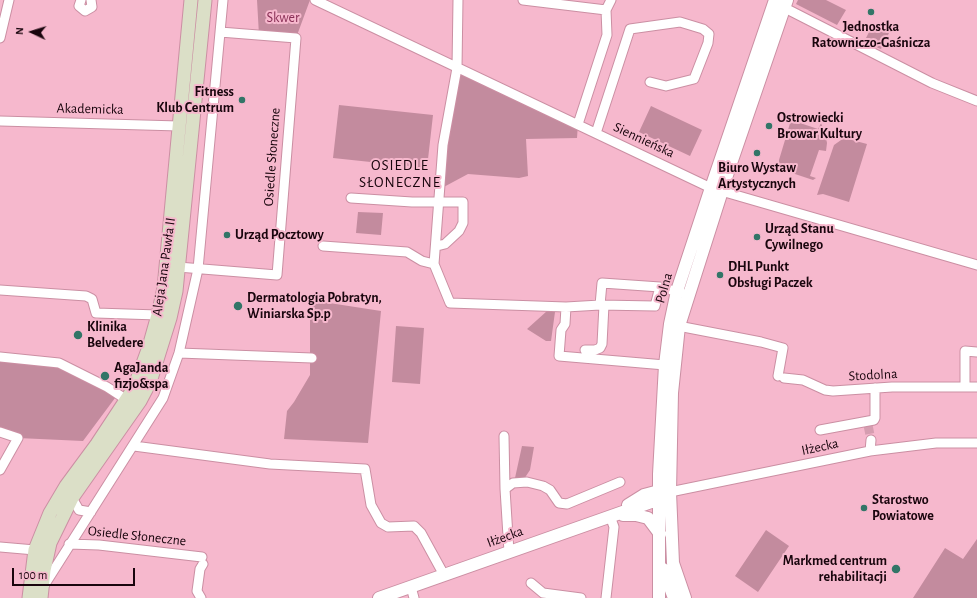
<!DOCTYPE html>
<meta charset="utf-8">
<style>
body{margin:0}
#map{position:relative;width:977px;height:598px;overflow:hidden;background:#f6b8cd;font-family:"Alegreya Sans",sans-serif}
canvas{display:block}
.north{position:absolute;left:12px;top:12px;width:40px;height:40px;-webkit-text-stroke:3px #f6b8cd;paint-order:stroke;rotate:274deg;font-size:11px;font-weight:700;line-height:16px;text-align:center;color:#19050d}
.north::after{content:'';display:block;margin:auto;width:14px;height:18px;background:#19050d;clip-path:polygon(50% 0,100% 100%,50% 72%,0 100%)}
.scale{position:absolute;left:12px;top:568px;width:123px;height:18px;box-sizing:border-box;border:2px solid #19050d;border-top:0;padding-left:5px;font-size:12px;line-height:14px;white-space:nowrap;color:#19050d;-webkit-text-stroke:3px #f6b8cd;paint-order:stroke}
</style>
<div id="map">
<canvas width="977" height="598"></canvas>
<div class="north">N</div>
<div class="scale">100 m</div>
</div>
<script>
const c = document.querySelector('canvas').getContext('2d');
c.lineJoin = 'round';
function paint(path, color) {
  c.fillStyle = color;
  c.fill(path, 'evenodd');
}
function poly(rows) {
  const path = new Path2D();
  for (const r of rows) {
    path.moveTo(r[0], r[1]);
    for (let i = 2; i < r.length; i += 2) path.lineTo(r[i], r[i + 1]);
  }
  return path;
}
function stroke(path, color, width, dash) {
  c.strokeStyle = color;
  c.lineWidth = width;
  c.lineCap = dash ? 'butt' : 'round';
  c.setLineDash(dash || []);
  c.stroke(path);
}
function label(font, color, halo, rows, align = 'center') {
  c.font = font + ' "Alegreya Sans",sans-serif';
  c.lineWidth = 4;
  c.setLineDash([]);
  c.textBaseline = 'middle';
  c.strokeStyle = halo;
  c.fillStyle = color;
  for (const [text, x, y, turn = 0] of rows) {
    c.save();
    c.translate(x, y);
    c.rotate((+turn || 0) * Math.PI / 180);
    c.textAlign = isNaN(turn) ? turn : align;
    if (halo) c.strokeText(text, 0, 0);
    c.fillText(text, 0, 0);
    c.restore();
  }
}
paint(poly([
 [257,0,310,0,296,38,259,35],
 [798,0,826,0,846,10,837,25,796,4],
 [873,24,889,33,881,49,866,43,866,38],
 [457,68,578,124,577,138,526,139,528,176,519,178,468,174,440,189],
 [339,105,433,115,427,168,333,158],
 [651,106,702,130,690,156,639,132],
 [791,120,818,129,821,123,825,133,827,143,826,151,819,150,810,176,816,178,813,180,783,170,779,166,779,160],
 [851,133,853,133,852,140,867,144,849,202,823,194,817,195,834,145],
 [358,212,383,213,381,235,356,233],
 [310,300,381,311,368,443,284,439,287,411,294,402,310,375],
 [547,311,555,312,551,341,546,341,527,329],
 [396,326,424,328,420,384,392,382],
 [0,357,50,361,118,394,83,441,18,438,0,432],
 [522,446,534,447,530,470,524,479,515,478],
 [766,530,789,546,758,592,735,576],
 [977,539,977,598,913,598,945,548,963,559]
]), '#c38b9e');
stroke(poly([
 [868,425,871,440]
]), '#d59db0', 9, [9, 4.5]);
const minor = poly([
 [81,0,79,6,85,11,92,7,91,0],
 [315,0,711,188,977,265],
 [458,0,457,68,443,145,434,264,450,303,566,307,600,305,655,306,660,287],
 [523,0,606,10],
 [779,5,932,83,977,101],
 [0,38,9,0],
 [0,121,179,126],
 [578,124,607,35,606,10,611,0],
 [596,133,630,29,680,22,703,29,709,34,708,43,694,79,666,86,650,82],
 [351,198,412,202,463,202,463,223,459,231,445,244,437,246],
 [323,246,407,252,422,261,434,264],
 [178,267,277,275,296,38,220,32],
 [0,290,86,296,92,299,96,313,158,315],
 [600,305,602,283,660,287,682,293],
 [566,307,565,324,561,330,559,356,665,365],
 [673,325,761,342,783,348,778,376],
 [585,350,595,350,600,348,602,344,604,305],
 [179,353,312,358],
 [0,357,59,363,107,387,130,402],
 [784,378,803,380,825,390,833,391,892,387,977,387],
 [965,387,965,351,977,352],
 [820,430,874,420,875,418,875,388],
 [0,432,18,438,0,470],
 [504,436,505,489],
 [134,446,270,464,365,469,371,505,381,523,388,527,414,526,421,533,444,575],
 [870,451,871,440],
 [670,492,870,451,936,443,977,443],
 [72,498,79,510,91,512],
 [69,544,99,545,202,557],
 [0,547,35,550],
 [509,552,505,489,513,483,527,482,543,486,550,490,559,503,567,504,620,482],
 [531,583,543,593,581,598],
 [45,584,163,398,179,353,198,269,223,0],
 [411,587,414,598],
 [201,598,197,591,200,569,203,564],
 [606,598,614,527,610,516]
]);
const tertiary = poly([
 [628,505,644,495,659,491,667,492],
 [623,515,636,515,648,518,660,534],
 [663,569,674,598],
 [379,598,654,501,666,495],
 [659,598,659,474,665,365,670,324,677,291,711,188,775,0],
 [685,598,673,563,670,492,672,393,679,326,729,169,787,0]
]);
const secondary = poly([
 [29,598,35,550,50,513,66,486,97,444,134,388,149,347,158,315,164,288,191,0],
 [41,598,44,570,50,543,72,498,140,401,150,382,170,318,176,291,205,0]
]);
stroke(minor, '#cb8fa3', 11);
stroke(tertiary, '#cb8fa3', 14);
stroke(secondary, '#cb8fa3', 15);
stroke(minor, '#fff', 9);
stroke(tertiary, '#fff', 12);
stroke(secondary, '#dbdfc7', 13);
for (const [x, y, r, color] of [
 [871,12,4,"#327567"],
 [242,100,4,"#327567"],
 [769,126,4,"#327567"],
 [757,153,4,"#327567"],
 [227,235,4,"#327567"],
 [757,237,4,"#327567"],
 [720,275,4,"#327567"],
 [238,306,5,"#327567"],
 [78,335,5,"#327567"],
 [105,376,5,"#327567"],
 [864,508,4,"#327567"],
 [896,569,5,"#327567"]
]) {
  const dot = new Path2D();
  dot.arc(x, y, r, 0, 2 * Math.PI);
  c.fillStyle = color;
  c.fill(dot);
  stroke(dot, '#f6b8cd', 1.5);
}
label('14px', '#882e55', '#f6b8cd', [
 ["Skwer",283,18]
]);
label('bold 14px', '#19050d', '#f6b8cd', [
 ["Jednostka",871,27,"center"],
 ["Ratowniczo-Gaśnicza",871,43,"center"],
 ["Fitness",234,92,"right"],
 ["Klub Centrum",234,108,"right"],
 ["Ostrowiecki",777,118],
 ["Browar Kultury",777,134],
 ["Biuro Wystaw",757,168,"center"],
 ["Artystycznych",757,184,"center"],
 ["Urząd Stanu",765,229],
 ["Cywilnego",765,245],
 ["Urząd Pocztowy",235,235],
 ["DHL Punkt",728,267],
 ["Obsługi Paczek",728,283],
 ["Dermatologia Pobratyn,",247,298],
 ["Winiarska Sp.p",247,314],
 ["Klinika",87,327],
 ["Belvedere",87,343],
 ["AgaJanda",114,368],
 ["fizjo&spa",114,384],
 ["Starostwo",872,500],
 ["Powiatowe",872,516],
 ["Markmed centrum",887,561,"right"],
 ["rehabilitacji",887,577,"right"]
], 'left');
label('14px', '#19050d', '#f6b8cd', [
 ["Akademicka",90,109,1],
 ["Siennieńska",644,140,25],
 ["Osiedle Słoneczne",272,157,-86],
 ["Aleja Jana Pawła II",164,267,-82],
 ["Polna",664,288,-74],
 ["Stodolna",873,375,-3],
 ["Iłżecka",820,447,-12],
 ["Osiedle Słoneczne",137,536,6],
 ["Iłżecka",505,537,-20]
]);
c.letterSpacing = '1px';
label('15px', '#19050d', '#f6b8cd', [
 ["OSIEDLE",400,165],
 ["SŁONECZNE",400,182]
]);
c.letterSpacing = '0px';
</script>
